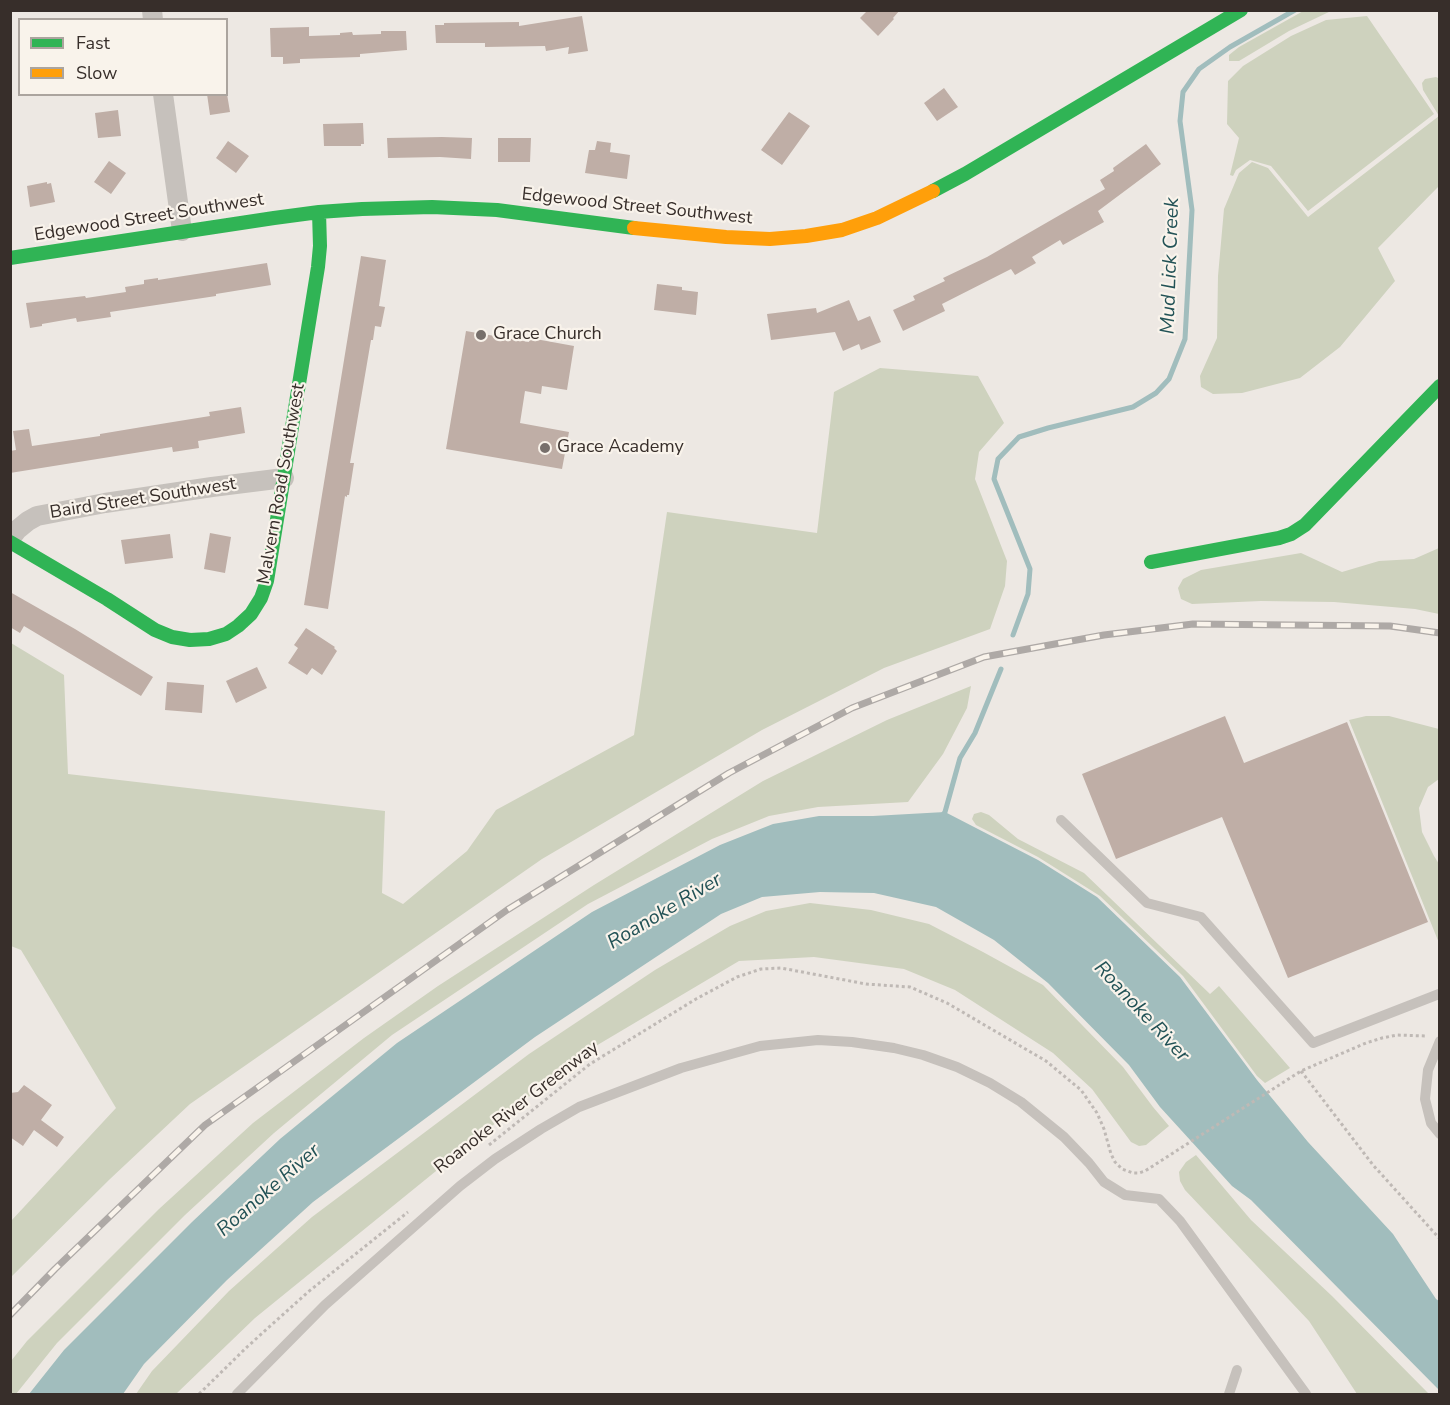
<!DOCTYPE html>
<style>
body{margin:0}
#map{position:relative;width:1450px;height:1405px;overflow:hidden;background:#ede8e3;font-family:"Nunito Sans",sans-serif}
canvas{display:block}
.frame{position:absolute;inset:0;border:12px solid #372e2a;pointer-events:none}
.legend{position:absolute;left:18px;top:18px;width:210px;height:78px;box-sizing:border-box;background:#f9f3eb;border:2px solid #aba49e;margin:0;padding:8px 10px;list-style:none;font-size:18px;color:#372e2a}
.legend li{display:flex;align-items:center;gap:12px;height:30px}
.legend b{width:30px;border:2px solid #aba49e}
</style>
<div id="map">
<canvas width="1450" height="1405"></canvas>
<div class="frame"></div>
<ul class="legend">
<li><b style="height:8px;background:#30b455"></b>Fast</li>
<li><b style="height:8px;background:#ff9f0a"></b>Slow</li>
</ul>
</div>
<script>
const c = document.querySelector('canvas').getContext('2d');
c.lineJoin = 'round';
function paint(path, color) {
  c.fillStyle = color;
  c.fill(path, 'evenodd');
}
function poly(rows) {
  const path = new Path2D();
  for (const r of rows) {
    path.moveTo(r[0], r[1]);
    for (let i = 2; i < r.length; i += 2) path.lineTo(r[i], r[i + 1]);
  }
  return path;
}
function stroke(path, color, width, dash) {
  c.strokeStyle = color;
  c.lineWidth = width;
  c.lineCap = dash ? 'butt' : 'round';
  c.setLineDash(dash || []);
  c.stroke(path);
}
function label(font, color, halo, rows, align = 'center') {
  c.font = font + ' "Nunito Sans",sans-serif';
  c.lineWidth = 4.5;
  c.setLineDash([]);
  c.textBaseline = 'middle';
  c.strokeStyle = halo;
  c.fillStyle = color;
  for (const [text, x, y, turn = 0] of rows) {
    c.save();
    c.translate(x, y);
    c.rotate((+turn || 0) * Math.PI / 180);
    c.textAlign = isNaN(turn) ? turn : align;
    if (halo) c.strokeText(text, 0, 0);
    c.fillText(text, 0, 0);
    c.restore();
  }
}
paint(poly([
 [1305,10,1331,11,1289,31,1239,61,1229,61,1229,55,1239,47],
 [1367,16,1434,114,1308,211,1271,166,1250,160,1236,170,1233,176,1230,175,1239,138,1227,124,1228,81,1243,66,1291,36,1326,20],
 [1436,77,1440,79,1439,186,1378,248,1395,281,1340,347,1300,378,1242,393,1213,394,1201,387,1200,376,1217,338,1218,276,1224,209,1239,173,1252,162,1268,168,1308,217,1439,116,1423,90,1422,83,1425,79],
 [880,368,978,376,1004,423,979,452,975,479,1007,561,1005,586,990,629,884,668,762,730,542,859,190,1104,110,1179,11,1277,11,1221,116,1108,21,950,11,946,11,643,64,675,68,774,385,811,382,893,403,904,467,851,496,810,634,735,667,512,817,533,834,392],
 [1439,548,1439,614,1415,609,1334,602,1261,601,1192,604,1181,599,1178,588,1183,579,1201,570,1301,553,1342,572,1379,561,1414,559],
 [971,686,967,708,943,754,908,802,818,807,769,816,712,839,588,904,392,1035,274,1133,185,1215,57,1343,16,1394,11,1394,11,1361,27,1341,159,1209,253,1123,364,1038,438,986,594,885,763,781,887,720],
 [1366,716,1389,716,1439,729,1439,779,1428,787,1419,808,1422,832,1434,856,1439,864,1439,943,1349,720],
 [981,812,989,815,1018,839,1084,873,1210,994,1219,986,1290,1068,1265,1083,1257,1076,1183,976,1100,896,1038,857,976,825,972,819,974,814],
 [810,903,871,910,929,924,983,952,1043,985,1123,1067,1153,1107,1169,1126,1146,1145,1139,1146,1131,1142,1092,1089,1053,1053,955,990,904,969,814,957,739,961,584,1053,473,1141,255,1318,176,1394,136,1394,152,1371,229,1291,312,1217,529,1054,655,970,730,926,766,911],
 [1196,1155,1251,1220,1332,1296,1429,1394,1357,1394,1309,1321,1185,1190,1180,1181,1179,1172,1186,1162]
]), '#ced2be');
paint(poly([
 [945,812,1038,860,1097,897,1180,977,1257,1080,1308,1142,1393,1234,1436,1299,1439,1301,1439,1390,1251,1200,1232,1186,1160,1107,1129,1065,1048,983,994,940,936,907,874,893,820,892,762,897,721,914,535,1037,313,1202,227,1280,144,1364,123,1394,29,1394,64,1350,192,1222,280,1139,397,1043,592,912,720,845,773,824,819,816,873,816]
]), '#a1bdbd');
stroke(poly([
 [1013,635,1028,594,1030,569,994,479,998,459,1019,437,1048,428,1133,407,1156,393,1169,379,1185,339,1192,210,1180,121,1183,92,1199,69,1230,47,1295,10],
 [942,816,945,812,960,758,975,733,1001,669]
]), '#a1bdbd', 5);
paint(poly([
 [868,10,900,10,893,18,894,19,878,36,860,18],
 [582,16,588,51,568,54,569,47,546,51,545,46,485,47,485,43,436,43,435,25,444,25,444,23,519,22,519,26],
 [309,27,309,36,340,35,340,33,352,32,353,35,381,34,381,31,406,31,407,50,360,54,360,57,300,59,300,63,283,64,283,57,271,57,270,28],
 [944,88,958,107,937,121,924,103],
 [207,94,227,94,230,112,210,115],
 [118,110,121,136,98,138,95,113],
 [789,112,810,126,782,165,761,150],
 [363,123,364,144,361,144,361,146,324,146,323,124],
 [442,137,472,138,471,159,440,157,388,158,387,138],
 [498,138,531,138,530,162,498,162],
 [228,141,249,156,236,173,216,158],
 [597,141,611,143,610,152,630,155,627,179,585,173,589,150,595,150],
 [1146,144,1161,164,1098,211,1104,222,1063,245,1060,240,1032,257,1036,263,1015,275,1011,269,942,304,945,311,903,331,893,310,915,300,913,296,945,281,943,278,987,257,1105,189,1100,180,1114,171,1113,168],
 [109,161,126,173,111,194,94,182],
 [47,182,47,184,51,183,55,202,30,207,27,186],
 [361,256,386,260,379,306,385,307,381,327,375,326,373,340,371,340,350,463,354,463,349,495,347,495,347,497,345,496,328,609,304,605],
 [267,263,271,285,216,294,216,296,110,312,111,317,77,322,76,318,42,324,42,326,30,328,26,303,85,296,86,298,126,292,125,287,144,284,144,280,158,278,158,280],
 [657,284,682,287,682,290,698,292,696,315,654,310],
 [849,300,858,321,870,316,881,342,861,350,859,344,843,351,835,332,771,340,767,314,816,308,817,313],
 [466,331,529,342,530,338,574,346,567,390,542,386,541,394,525,391,520,423,569,432,562,469,446,449],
 [241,407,245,433,198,441,199,448,173,452,172,447,10,473,10,451,16,450,13,431,29,429,32,446,100,436,100,434,142,427,210,416,209,412],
 [210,533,231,537,225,573,204,569],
 [170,534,173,558,125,564,121,540],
 [10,592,75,629,153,677,141,696,24,626,20,633,10,627],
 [306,628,335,647,334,648,337,651,322,675,312,668,307,675,288,663,298,648,294,645],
 [257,667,267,688,236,703,226,681],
 [167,682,204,685,202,713,165,710],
 [1225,716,1244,763,1347,722,1428,922,1288,978,1222,817,1116,859,1082,774],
 [24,1085,52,1105,41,1120,64,1137,57,1147,34,1130,23,1146,10,1137,10,1093,18,1092]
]), '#bfaea6');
stroke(poly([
 [1301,1071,1373,1165,1440,1239],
 [489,1145,590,1064,696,999,737,977,761,969,781,968,866,984,910,987,947,1003,1046,1061,1081,1090,1097,1113,1104,1129,1111,1154,1115,1162,1122,1169,1133,1173,1139,1173,1145,1171,1301,1071,1366,1043,1382,1038,1397,1035,1427,1036],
 [199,1394,247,1347,308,1292,408,1212]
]), '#bfb9b5', 3, [3, 3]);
stroke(poly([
 [1061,820,1147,903,1201,917,1313,1043,1439,994,1440,995],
 [1440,1041,1428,1070,1425,1099,1431,1123,1440,1134],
 [237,1394,325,1305,460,1186,495,1159,541,1129,579,1107,681,1068,760,1046,818,1040,852,1042,894,1048,923,1055,957,1067,990,1083,1021,1102,1064,1137,1089,1163,1104,1182,1125,1195,1159,1199,1180,1221,1306,1394],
 [1229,1394,1237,1370]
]), '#c6c1bc', 10);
stroke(poly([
 [152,10,153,20],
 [163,94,182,231],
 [10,539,17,530,28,521,37,516,105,503,212,487,284,478]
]), '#c6c1bc', 20);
stroke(poly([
 [933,191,965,174,1241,10],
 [10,258,274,218,319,212,362,209,432,207,497,210,634,228],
 [10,542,107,599,155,630,172,637,190,640,209,639,226,634,238,626,251,614,261,598,267,581,318,267,320,246,319,212],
 [1151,562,1279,538,1291,534,1305,525,1440,386]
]), '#30b455', 14);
stroke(poly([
 [634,228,726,237,770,239,806,236,842,230,877,218,933,191]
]), '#ff9f0a', 14);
const rail = poly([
 [10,1315,55,1269,205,1125,507,910,729,773,852,708,984,657,1104,635,1193,624,1390,626,1440,633]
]);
stroke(rail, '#aea9a6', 7);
stroke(rail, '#f9f3eb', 4.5, [14]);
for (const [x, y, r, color] of [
 [481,335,6,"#776f6b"],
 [545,448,6,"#776f6b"]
]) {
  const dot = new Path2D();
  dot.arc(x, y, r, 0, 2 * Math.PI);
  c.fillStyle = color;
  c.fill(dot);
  stroke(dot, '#f9f3eb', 2);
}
label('18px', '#372e2a', '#f9f3eb', [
 ["Edgewood Street Southwest",637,207,6],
 ["Edgewood Street Southwest",149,218,-9],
 ["Malvern Road Southwest",282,484,-80],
 ["Baird Street Southwest",143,499,-9],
 ["Roanoke River Greenway",517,1108,-38]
]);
label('18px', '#372e2a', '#f9f3eb', [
 ["Grace Church",493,335],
 ["Grace Academy",557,448]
], 'left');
label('italic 20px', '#225256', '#f9f3eb', [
 ["Mud Lick Creek",1171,266,-88],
 ["Roanoke River",665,912,-31],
 ["Roanoke River",1141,1012,47],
 ["Roanoke River",269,1191,-41]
]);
</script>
